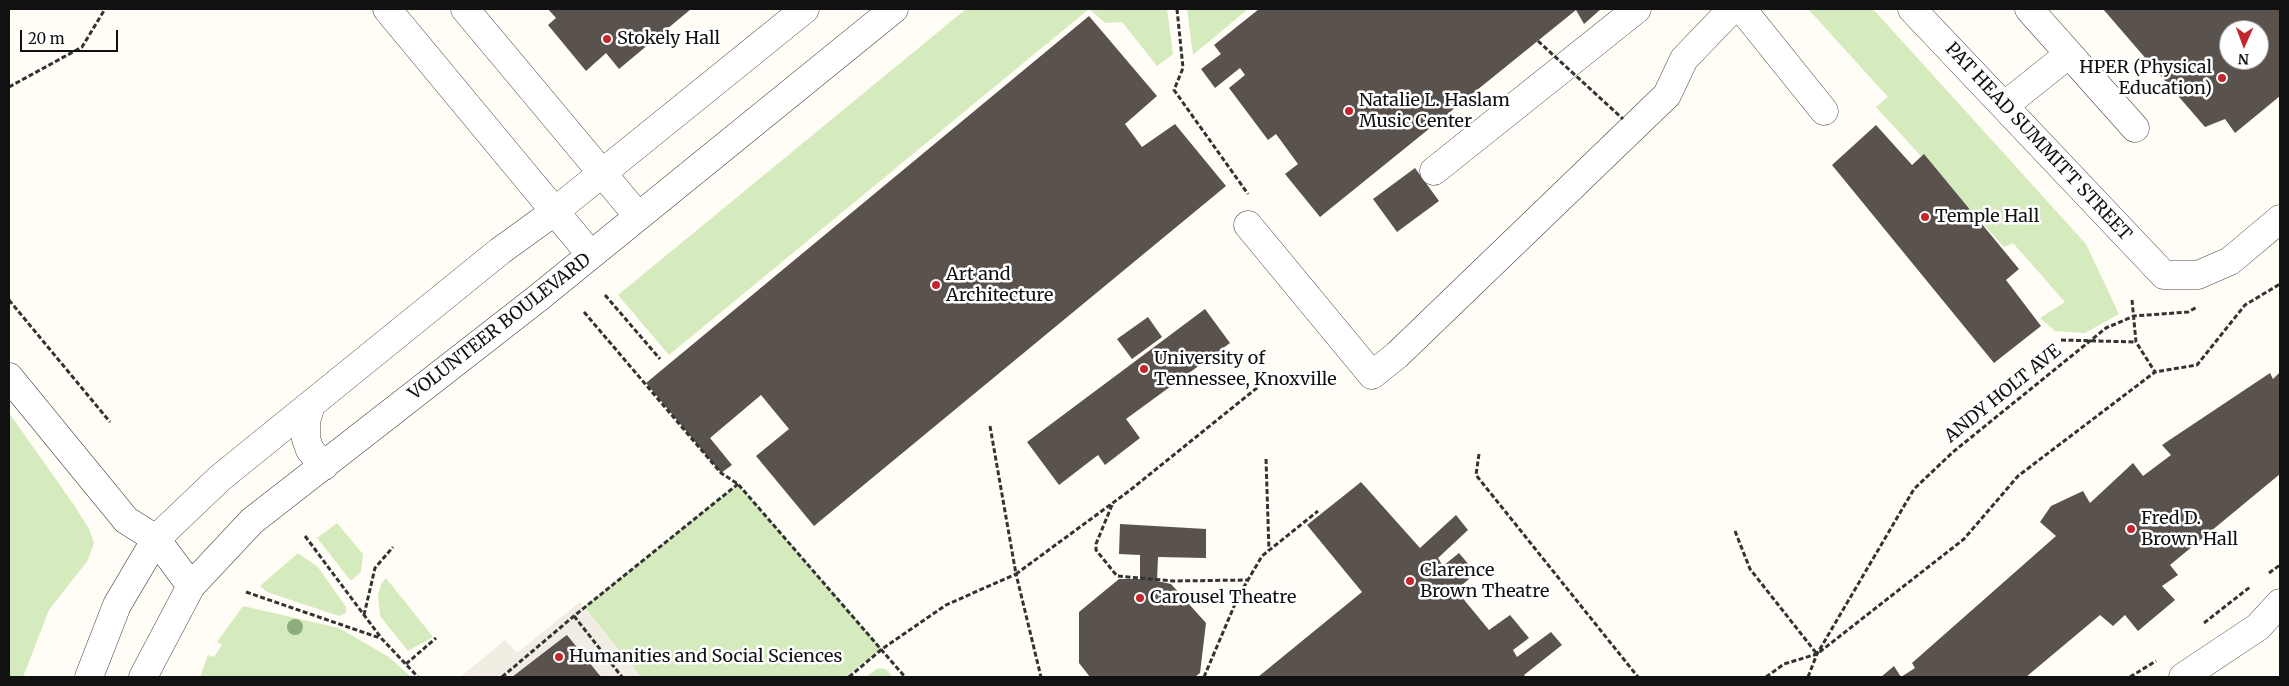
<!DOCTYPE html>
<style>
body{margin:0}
#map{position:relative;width:2289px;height:686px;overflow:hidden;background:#fffdf5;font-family:Merriweather,serif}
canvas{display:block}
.frame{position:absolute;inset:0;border:10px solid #111;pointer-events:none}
.north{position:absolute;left:2219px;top:20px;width:50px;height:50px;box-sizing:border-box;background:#fff;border:1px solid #a0a0a0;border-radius:50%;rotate:182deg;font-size:14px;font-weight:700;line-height:20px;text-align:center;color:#111}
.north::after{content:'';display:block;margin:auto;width:18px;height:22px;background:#c4262e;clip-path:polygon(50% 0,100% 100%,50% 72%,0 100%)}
.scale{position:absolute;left:20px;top:30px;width:98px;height:22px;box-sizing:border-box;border:2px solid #111;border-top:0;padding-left:6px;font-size:15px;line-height:18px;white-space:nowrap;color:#111;-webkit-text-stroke:4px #fff;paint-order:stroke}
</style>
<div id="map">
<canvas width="2289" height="686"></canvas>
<div class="frame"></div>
<div class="north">N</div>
<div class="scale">20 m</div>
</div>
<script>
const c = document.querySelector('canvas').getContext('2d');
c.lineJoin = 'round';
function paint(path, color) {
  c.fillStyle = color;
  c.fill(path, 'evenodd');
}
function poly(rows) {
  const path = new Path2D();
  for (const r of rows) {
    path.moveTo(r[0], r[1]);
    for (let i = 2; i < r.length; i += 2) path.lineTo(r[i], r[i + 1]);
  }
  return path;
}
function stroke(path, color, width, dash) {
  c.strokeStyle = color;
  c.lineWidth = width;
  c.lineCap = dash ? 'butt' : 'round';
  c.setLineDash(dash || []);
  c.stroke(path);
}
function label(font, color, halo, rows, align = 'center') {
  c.font = font + ' Merriweather,serif';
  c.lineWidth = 5;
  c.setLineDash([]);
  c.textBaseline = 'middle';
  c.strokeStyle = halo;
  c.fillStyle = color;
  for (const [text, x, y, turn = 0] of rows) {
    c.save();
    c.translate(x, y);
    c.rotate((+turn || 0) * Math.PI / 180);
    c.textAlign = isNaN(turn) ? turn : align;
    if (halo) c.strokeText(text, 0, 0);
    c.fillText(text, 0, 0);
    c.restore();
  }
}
paint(poly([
 [966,9,1167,9,1173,54,1157,66,1122,22,1105,23,1089,9,669,355,618,295],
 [1187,9,1248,9,1193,55],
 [1808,9,1873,9,2086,244,2119,314,2085,333,2055,331,2040,318,2065,302,2013,243,2004,247,1876,107,1888,97],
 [9,413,74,505,89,529,94,543,88,560,49,610,23,677,9,677],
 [738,484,882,649,845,677,641,677,584,607],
 [337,523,363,554,361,572,351,581,317,538],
 [298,553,318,567,346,607,346,613,339,616,267,592,260,586],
 [386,578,433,637,408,651,380,616,378,595,381,584],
 [243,606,339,628,389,657,411,677,200,677,208,655,214,657,222,645,217,642],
 [878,668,886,669,893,677,866,677]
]), '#d5ebbd');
paint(poly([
 [580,602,641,677,597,677,564,637,512,677,460,677,505,640,517,653]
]), '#f1ede2');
paint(poly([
 [548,9,691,9,619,69,606,53,586,71,548,25,556,18],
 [1259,9,1601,9,1584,24,1576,10,1320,217,1285,174,1298,164,1276,134,1268,140,1229,88,1245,75,1240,68,1215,88,1201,69,1221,54,1214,45],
 [2103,9,2280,9,2280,96,2235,133,2225,119,2205,127],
 [2229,30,2259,30,2259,60,2229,60],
 [1089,16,1157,96,1125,124,1142,147,1175,124,1226,186,814,526,756,456,789,429,761,395,710,438,732,465,721,473,646,383],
 [1876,125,1912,165,1924,154,2019,269,2006,280,2041,326,1994,363,1832,165],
 [1415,168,1439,201,1397,232,1373,199],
 [1205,309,1230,343,1126,419,1140,438,1105,465,1098,455,1059,485,1027,442],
 [1148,317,1162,337,1132,359,1117,339],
 [2280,372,2280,474,2170,565,2178,575,2162,586,2175,600,2138,631,2125,615,2113,626,2100,615,2026,677,1881,677,1894,666,1901,677,1915,668,1912,663,2056,536,2040,522,2051,506,2083,491,2090,503,2133,463,2143,476,2171,455,2162,445,2270,373,2273,379],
 [1361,482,1420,548,1456,515,1468,530,1438,558,1443,566,1459,553,1476,573,1456,590,1489,630,1510,615,1529,638,1513,650,1517,657,1551,632,1562,645,1524,675,1526,677,1258,677,1362,592,1307,525],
 [1120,524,1206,529,1206,558,1158,557,1157,581,1171,584,1206,623,1200,673,1195,677,1090,677,1079,663,1079,612,1119,579,1140,579,1140,555,1119,554],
 [567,635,601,677,512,677,564,637]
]), '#5a524d');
const minor = poly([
 [387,9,591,255],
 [465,9,638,216],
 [1742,9,1824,111],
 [1912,9,2164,275,2198,275,2230,261,2280,219],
 [2029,9,2135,128],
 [2004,106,2069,54],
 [1434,171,1637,9],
 [1248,225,1372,375,1397,355,1667,95,1684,59,1732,9],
 [9,377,126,520,156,539,191,586],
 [311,405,306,421,306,439,310,450,324,466],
 [89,677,117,605,156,539,220,478,500,251,554,212,805,9],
 [143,677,191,586,252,521,538,298,894,9],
 [2183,677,2258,627,2280,603]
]);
stroke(minor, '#444', 29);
stroke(poly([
 [1177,9,1183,68,1174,90,1248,194],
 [9,87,82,47,105,9],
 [605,295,660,359],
 [9,300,110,422],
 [2132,300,2136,342,2155,372],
 [584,312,721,473,738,484,905,677],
 [2061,340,2136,342],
 [990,426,1016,574,1129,491,1268,379,1325,384],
 [1479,454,1476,475,1638,677],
 [1266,459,1269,551],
 [1112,505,1096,544,1096,550,1117,576,1173,581,1247,580],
 [1735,531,1750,569,1817,654],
 [305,536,382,639,418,677],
 [2269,573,2280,565],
 [246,592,380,638],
 [364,615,375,568,393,547],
 [574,616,622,677],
 [2204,623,2250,587],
 [406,664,436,638],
 [502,677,574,616,738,484],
 [849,677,882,649,946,605,1016,574,1041,677],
 [1204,677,1238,597,1262,556,1318,511],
 [1766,677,1784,664,1817,654,1964,539,2018,476,2155,372,2197,365,2245,305,2280,284],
 [1808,677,1817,654,1914,489,1953,452,2106,328,2134,316,2188,312,2197,307],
 [2130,677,2156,661]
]), '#333', 3, [5, 2.5]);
stroke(minor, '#fff', 28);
stroke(poly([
 [1538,41,1623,119]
]), '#333', 3, [5, 2.5]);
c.fillStyle = '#8dad7f';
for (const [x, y] of [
 [295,627]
]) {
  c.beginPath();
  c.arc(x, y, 8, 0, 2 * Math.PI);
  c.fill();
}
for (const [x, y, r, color] of [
 [607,39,5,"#c4262e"],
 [2222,78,5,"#c4262e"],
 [1349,111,5,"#c4262e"],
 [1925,217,5,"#c4262e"],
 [936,285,5,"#c4262e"],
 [1144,369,5,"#c4262e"],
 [2131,529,5,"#c4262e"],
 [1410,581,5,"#c4262e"],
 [1140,598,5,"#c4262e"],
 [559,657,5,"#c4262e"]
]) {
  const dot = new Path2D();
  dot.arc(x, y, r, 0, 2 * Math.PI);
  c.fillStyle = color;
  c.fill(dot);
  stroke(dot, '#fff', 2);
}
label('18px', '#111', '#fff', [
 ["Stokely Hall",617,39],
 ["HPER (Physical",2212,68,"right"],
 ["Education)",2212,89,"right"],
 ["Natalie L. Haslam",1359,101],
 ["Music Center",1359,122],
 ["Temple Hall",1935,217],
 ["Art and",946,275],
 ["Architecture",946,296],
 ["University of",1154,359],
 ["Tennessee, Knoxville",1154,380],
 ["Fred D.",2141,519],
 ["Brown Hall",2141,540],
 ["Clarence",1420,571],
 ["Brown Theatre",1420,592],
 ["Carousel Theatre",1150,598],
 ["Humanities and Social Sciences",569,657]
], 'left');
label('18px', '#111', '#fff', [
 ["PAT HEAD SUMMITT STREET",2038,142,47],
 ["VOLUNTEER BOULEVARD",500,327,-38],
 ["ANDY HOLT AVE",2003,394,-39]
]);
</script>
